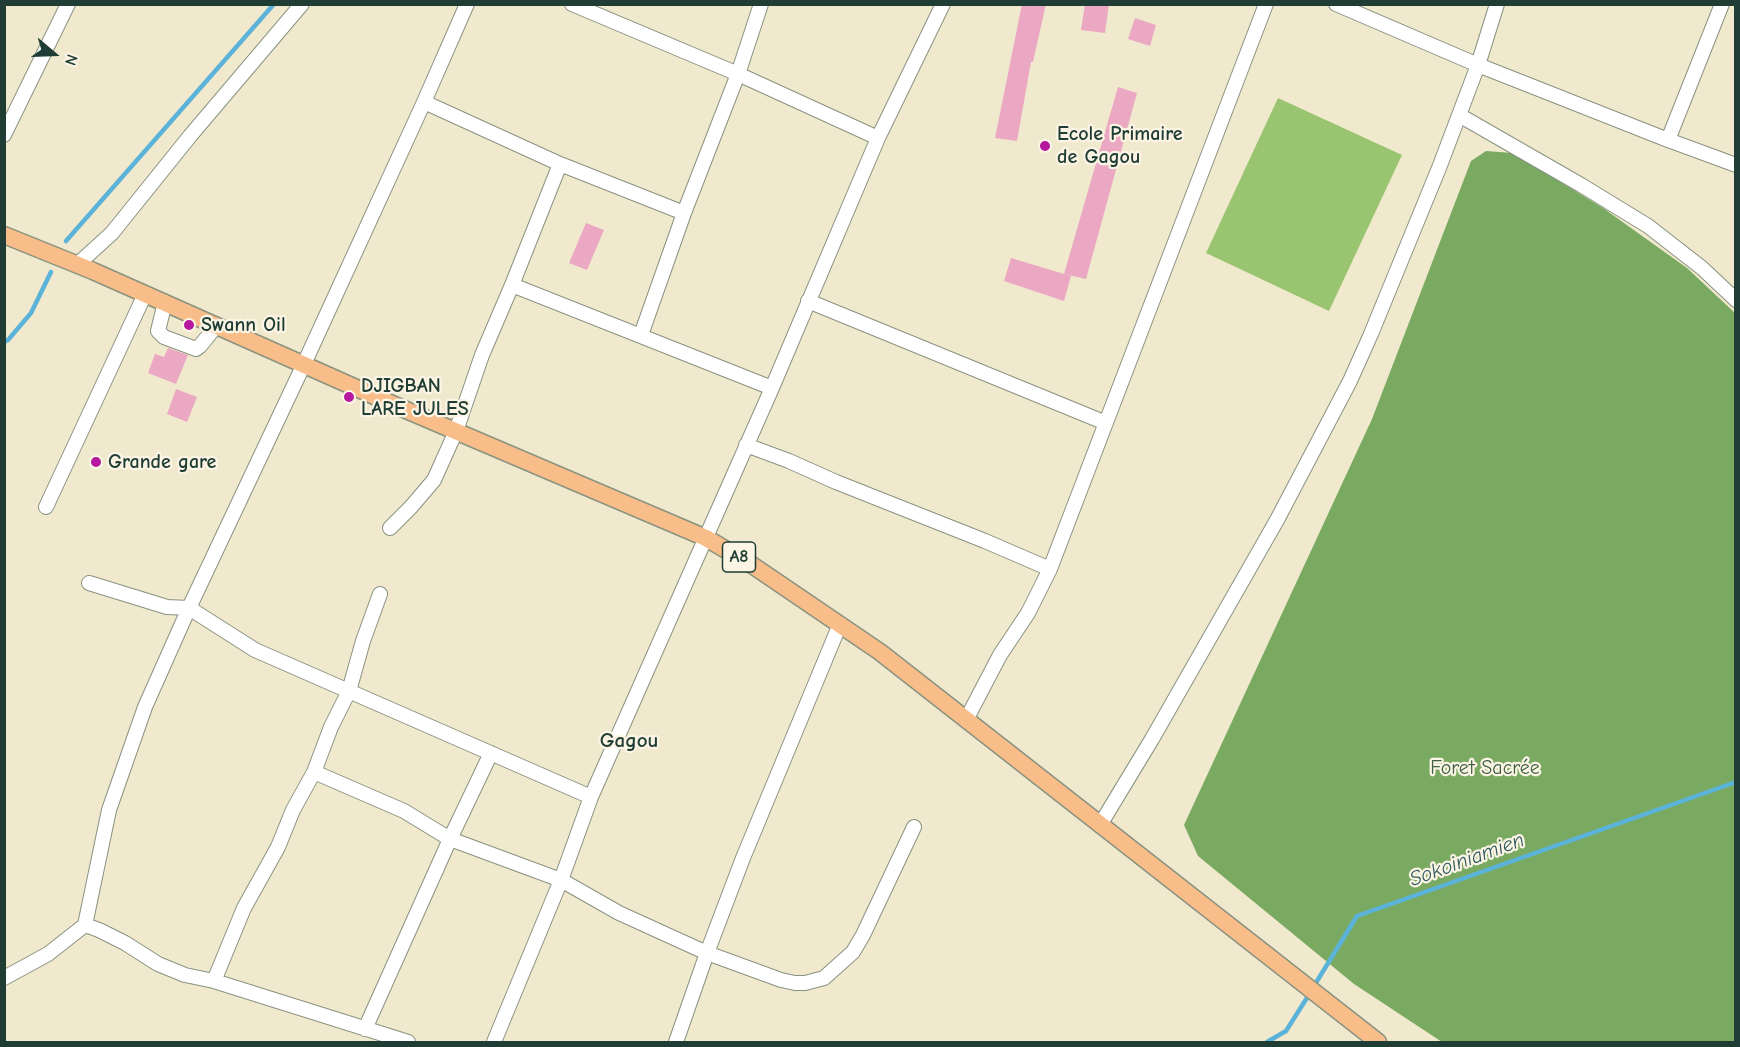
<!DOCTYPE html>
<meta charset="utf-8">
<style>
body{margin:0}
#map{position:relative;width:1740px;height:1047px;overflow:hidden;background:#f1e9cd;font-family:"Comic Neue",sans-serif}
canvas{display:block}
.frame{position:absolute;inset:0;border:6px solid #1f3d34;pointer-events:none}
.north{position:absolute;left:24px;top:24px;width:60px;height:60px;-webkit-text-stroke:4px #fcf5e5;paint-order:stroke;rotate:109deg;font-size:16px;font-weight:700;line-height:24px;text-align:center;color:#1f3d34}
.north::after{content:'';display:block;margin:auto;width:21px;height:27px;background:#1f3d34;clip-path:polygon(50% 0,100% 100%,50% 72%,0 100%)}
</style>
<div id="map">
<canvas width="1740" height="1047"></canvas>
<div class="frame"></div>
<div class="north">N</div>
</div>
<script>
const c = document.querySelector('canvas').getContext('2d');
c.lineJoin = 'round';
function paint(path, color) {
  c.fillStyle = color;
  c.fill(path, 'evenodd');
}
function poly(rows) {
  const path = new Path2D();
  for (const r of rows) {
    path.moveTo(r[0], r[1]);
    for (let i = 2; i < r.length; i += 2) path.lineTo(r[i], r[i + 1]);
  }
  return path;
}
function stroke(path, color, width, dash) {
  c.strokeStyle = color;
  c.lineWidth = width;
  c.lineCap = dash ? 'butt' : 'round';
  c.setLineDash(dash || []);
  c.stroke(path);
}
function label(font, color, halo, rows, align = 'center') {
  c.font = font + ' "Comic Neue",sans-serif';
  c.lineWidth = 4.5;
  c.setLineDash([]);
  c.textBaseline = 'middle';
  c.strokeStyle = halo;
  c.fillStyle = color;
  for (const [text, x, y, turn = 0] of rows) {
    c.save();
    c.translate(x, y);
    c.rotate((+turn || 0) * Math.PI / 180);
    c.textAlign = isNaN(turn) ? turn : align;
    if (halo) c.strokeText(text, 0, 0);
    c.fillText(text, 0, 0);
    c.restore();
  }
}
paint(poly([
 [1278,98,1402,155,1329,311,1206,253]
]), '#99c470');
paint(poly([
 [1486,151,1513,153,1603,208,1687,268,1735,313,1735,1042,1442,1042,1354,984,1198,856,1184,825,1372,419,1471,161]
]), '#7aaa62');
stroke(poly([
 [66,241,274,4],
 [4,342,8,340,31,313,51,272],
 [1314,986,1357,916,1736,782],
 [1267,1042,1286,1031,1310,993]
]), '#5bb3d9', 4.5);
paint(poly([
 [1022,4,1046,4,1033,62,1031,62,1017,141,995,138],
 [1085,4,1109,4,1105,33,1081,30],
 [1135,18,1156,25,1150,46,1128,39],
 [1118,87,1137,93,1086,279,1064,274],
 [586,223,604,230,587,270,569,263],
 [1011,258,1071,276,1064,301,1004,281],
 [168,348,188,355,176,384,148,373,155,354,164,357],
 [176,389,197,397,187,422,167,414]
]), '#eaa8c3');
const minor = poly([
 [572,4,738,74,878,138],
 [1336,4,1478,65,1668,140,1736,165],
 [424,102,560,164,684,213],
 [1459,115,1581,185,1648,226,1702,268,1736,300],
 [4,135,68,4],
 [1668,140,1722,4],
 [78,264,112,233,190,136,302,4],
 [512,285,772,388],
 [808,301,1106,423],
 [165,302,158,331,164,337,196,349,200,346,217,325],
 [641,335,684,213,738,74,761,4],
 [746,445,789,461,836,482,985,541,1050,569],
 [46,507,145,294],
 [390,528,411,507,434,480,456,431,482,355,512,285,560,164],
 [89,583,167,607,189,608,255,650,591,797],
 [380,594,363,641,349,691,331,727,314,772,404,811,450,839,561,880,619,913,707,953,781,980,795,983,805,983,824,978,853,952,863,935,914,827],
 [966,720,1000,655,1028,613,1050,569,1266,4],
 [1100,825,1152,739,1277,520,1350,381,1371,334,1439,168,1478,65,1497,4],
 [85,925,99,930,125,943,158,964,185,975,214,981,408,1042],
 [4,978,48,954,85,925,109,810,145,707,189,608,304,364,424,102,467,4],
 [214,981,244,908,278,847,293,810,314,772],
 [365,1029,450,839,491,753],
 [494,1042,561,880,591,797,772,388,878,138,943,4],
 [676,1042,707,953,743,858,840,624]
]);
const major = poly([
 [4,235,93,271,399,407,706,538,752,565,880,652,1378,1042]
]);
stroke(minor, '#889380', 16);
stroke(major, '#889380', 19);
stroke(minor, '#fff', 14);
stroke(major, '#f9bd89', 16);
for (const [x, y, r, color] of [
 [1045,146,6,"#b5179e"],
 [189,325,6,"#b5179e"],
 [349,397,6,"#b5179e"],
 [96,462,6,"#b5179e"]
]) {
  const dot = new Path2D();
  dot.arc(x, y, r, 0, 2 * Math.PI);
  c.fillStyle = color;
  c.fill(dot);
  stroke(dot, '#fcf5e5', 2);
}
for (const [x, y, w] of [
 [739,557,33]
]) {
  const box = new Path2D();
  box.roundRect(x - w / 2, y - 15, w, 30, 4.5);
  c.fillStyle = '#fcf5e5';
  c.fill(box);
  stroke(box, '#1f3d34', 1.5);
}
label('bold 18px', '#1f3d34', null, [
 ["A8",739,557]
]);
label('bold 20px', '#1f3d34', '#fcf5e5', [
 ["Ecole Primaire",1057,134],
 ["de Gagou",1057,157],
 ["Swann Oil",201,325],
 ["DJIGBAN",361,386],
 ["LARE JULES",361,409],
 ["Grande gare",108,462]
], 'left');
label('20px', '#3e5f43', '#fcf5e5', [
 ["Foret Sacrée",1485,768]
]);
label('bold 21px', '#1f3d34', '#fcf5e5', [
 ["Gagou",629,741]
]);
label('italic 21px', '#2e5a5d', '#fcf5e5', [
 ["Sokoiniamien",1467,860,-20]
]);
</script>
